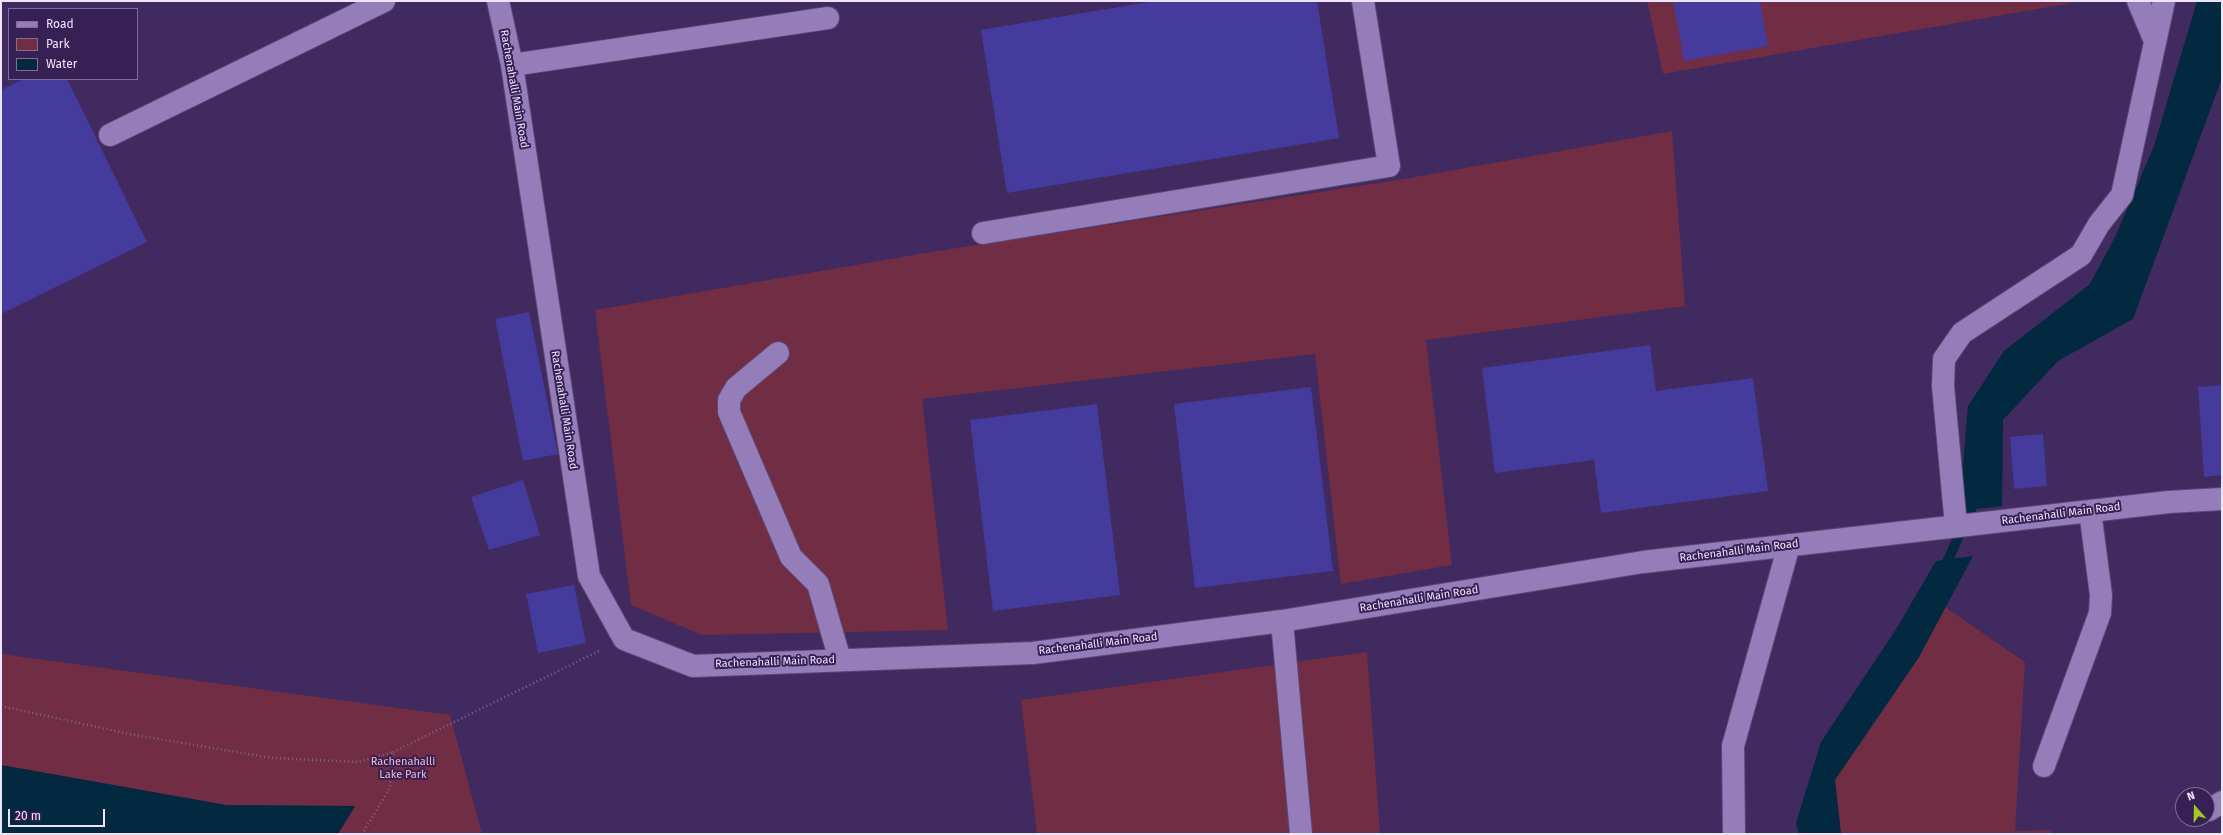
<!DOCTYPE html>
<style>
body{margin:0}
#map{position:relative;width:2223px;height:835px;overflow:hidden;background:#412a5f;font-family:"Fira Sans",sans-serif}
canvas{display:block}
.frame{position:absolute;inset:0;border:2px solid #ede4ff;pointer-events:none}
.legend{position:absolute;left:8px;top:8px;width:130px;height:72px;box-sizing:border-box;background:#372054;border:1px solid #806e98;margin:0;padding:5px 7px;list-style:none;font-size:12px;color:#ede4ff}
.legend li{display:flex;align-items:center;gap:8px;height:20px}
.legend b{width:20px;border:1px solid #806e98}
.north{position:absolute;left:2175px;top:787px;width:40px;height:40px;box-sizing:border-box;background:#372054;border:1px solid #806e98;border-radius:50%;rotate:340deg;font-size:11px;font-weight:700;line-height:16px;text-align:center;color:#ede4ff}
.north::after{content:'';display:block;margin:auto;width:14px;height:18px;background:#a5c822;clip-path:polygon(50% 0,100% 100%,50% 72%,0 100%)}
.scale{position:absolute;left:8px;top:809px;width:97px;height:18px;box-sizing:border-box;border:2px solid #ede4ff;border-top:0;padding-left:5px;font-size:12px;line-height:14px;white-space:nowrap;color:#ede4ff;-webkit-text-stroke:3px #372054;paint-order:stroke}
</style>
<div id="map">
<canvas width="2223" height="835"></canvas>
<div class="frame"></div>
<ul class="legend">
<li><b style="height:5px;background:#947db9"></b>Road</li>
<li><b style="height:11px;background:#712d44"></b>Park</li>
<li><b style="height:11px;background:#032941"></b>Water</li>
</ul>
<div class="north">N</div>
<div class="scale">20 m</div>
</div>
<script>
const c = document.querySelector('canvas').getContext('2d');
c.lineJoin = 'round';
function paint(path, color) {
  c.fillStyle = color;
  c.fill(path, 'evenodd');
}
function poly(rows) {
  const path = new Path2D();
  for (const r of rows) {
    path.moveTo(r[0], r[1]);
    for (let i = 2; i < r.length; i += 2) path.lineTo(r[i], r[i + 1]);
  }
  return path;
}
function stroke(path, color, width, dash) {
  c.strokeStyle = color;
  c.lineWidth = width;
  c.lineCap = dash ? 'butt' : 'round';
  c.setLineDash(dash || []);
  c.stroke(path);
}
function label(font, color, halo, rows, align = 'center') {
  c.font = font + ' "Fira Sans",sans-serif';
  c.lineWidth = 4;
  c.setLineDash([]);
  c.textBaseline = 'middle';
  c.strokeStyle = halo;
  c.fillStyle = color;
  for (const [text, x, y, turn = 0] of rows) {
    c.save();
    c.translate(x, y);
    c.rotate((+turn || 0) * Math.PI / 180);
    c.textAlign = isNaN(turn) ? turn : align;
    if (halo) c.strokeText(text, 0, 0);
    c.fillText(text, 0, 0);
    c.restore();
  }
}
paint(poly([
 [1647,1,2083,1,1663,74],
 [1672,131,1685,306,1426,340,1452,565,1341,584,1315,354,922,399,948,630,702,635,631,605,595,310,925,253,1404,179],
 [1945,607,2025,662,2015,831,2051,830,2052,834,1841,834,1835,780,1919,657],
 [1367,652,1380,834,1037,834,1021,700],
 [1,654,450,715,482,834,338,834,355,806,226,805,1,765]
]), '#712d44');
paint(poly([
 [2197,1,2222,1,2222,78,2133,319,2058,361,2003,420,2002,506,1959,511,1968,406,2004,351,2090,284,2116,235,2154,146],
 [1973,556,1919,657,1835,780,1841,834,1799,834,1796,823,1821,742,1895,631,1936,561],
 [1,765,226,805,355,806,338,834,1,834]
]), '#032941');
stroke(poly([
 [1943,571,1976,498]
]), '#032941', 10);
paint(poly([
 [1155,1,1317,1,1339,138,1007,193,981,30],
 [1673,1,1760,1,1768,46,1684,61],
 [23,79,67,79,147,242,1,314,1,90],
 [529,312,558,454,523,461,495,319],
 [1650,345,1656,391,1753,378,1768,491,1601,513,1594,460,1495,473,1482,368],
 [2222,385,2222,475,2204,477,2198,387],
 [1311,387,1333,571,1195,588,1174,404],
 [1097,404,1120,595,993,611,970,420],
 [2043,434,2047,486,2014,489,2010,437],
 [523,480,540,535,489,550,471,497],
 [574,585,586,643,538,653,526,594]
]), '#443b9c');
const minor = poly([
 [498,1,512,65,589,576,624,639,693,666,1033,653,1282,621,1643,562,2169,502,2222,499],
 [2138,1,2155,41],
 [512,65,828,18],
 [110,135,384,1],
 [983,233,1389,166,1363,1],
 [778,353,736,388,729,400,729,412,791,557,818,584,840,660],
 [1956,526,1943,386,1944,359,1962,333,2081,255,2099,224,2122,195,2164,1],
 [1282,621,1301,834],
 [2044,766,2100,613,2101,595,2090,511],
 [2209,810,2222,802],
 [1734,834,1733,746,1789,545]
]);
stroke(minor, '#5b4774', 24);
stroke(poly([
 [1,706,129,734,272,758,358,762,393,752,390,788,362,834],
 [393,752,599,651]
]), '#786692', 2.5, [1, 3]);
stroke(minor, '#947db9', 22);
label('11px', '#ede4ff', '#372054', [
 ["Rachenahalli Main Road",514,89,80],
 ["Rachenahalli Main Road",564,410,81],
 ["Rachenahalli Main Road",2061,514,-7],
 ["Rachenahalli Main Road",1739,551,-7],
 ["Rachenahalli Main Road",1419,599,-9],
 ["Rachenahalli Main Road",1098,644,-7],
 ["Rachenahalli Main Road",775,662,-2]
]);
label('11px', '#f7baca', '#372054', [
 ["Rachenahalli",403,762],
 ["Lake Park",403,775]
]);
</script>
